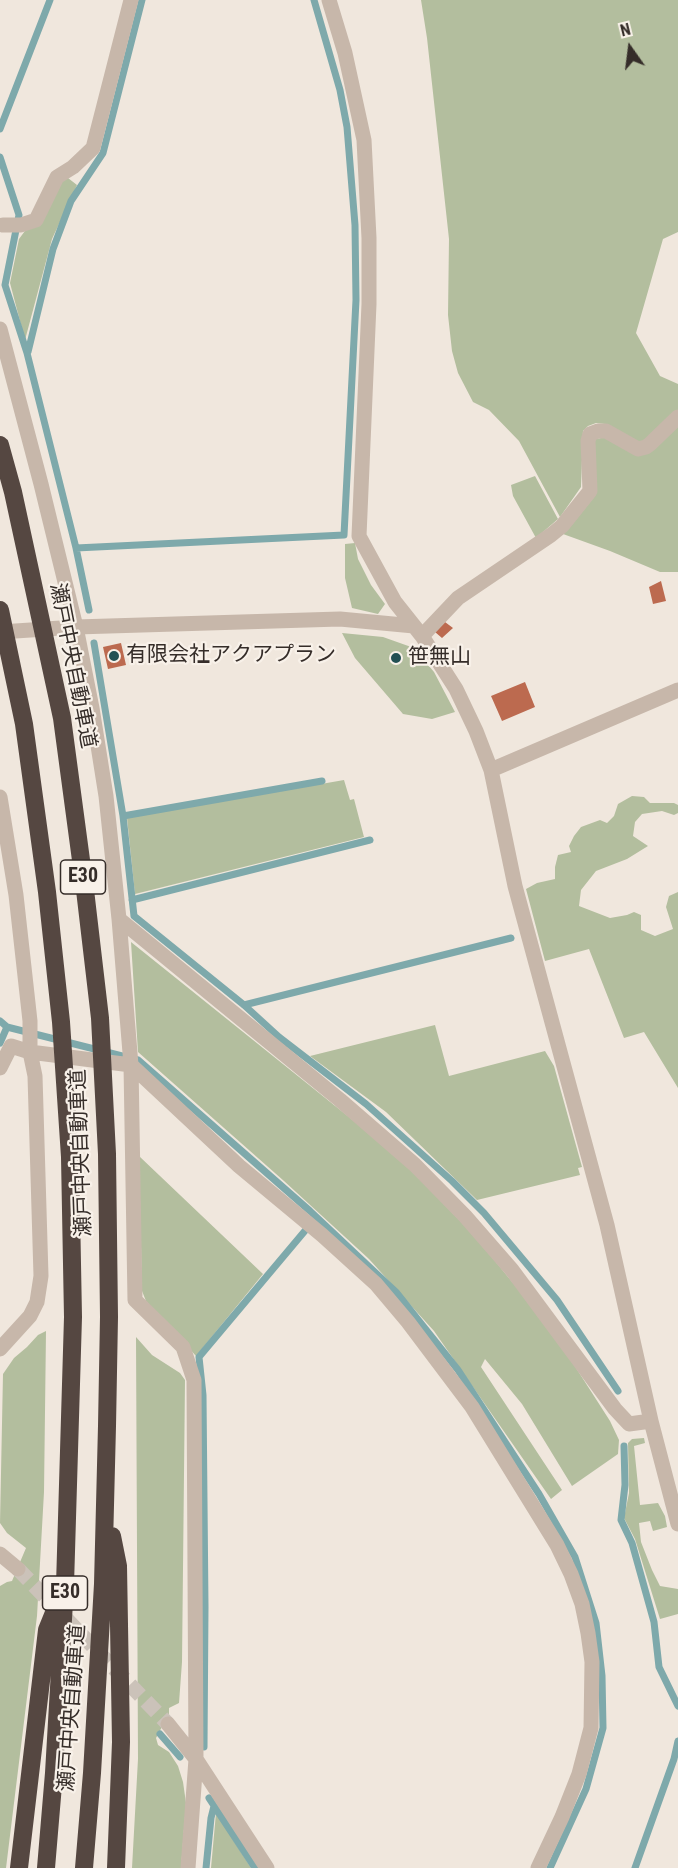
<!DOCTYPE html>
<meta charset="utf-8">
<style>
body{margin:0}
#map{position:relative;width:678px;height:1868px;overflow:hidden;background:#f0e7dd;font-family:"Roboto Condensed",sans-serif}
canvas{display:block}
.north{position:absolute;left:600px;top:18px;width:60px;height:60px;-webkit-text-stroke:4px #f8f1e9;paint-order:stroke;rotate:346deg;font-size:16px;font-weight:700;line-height:24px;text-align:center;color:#352d29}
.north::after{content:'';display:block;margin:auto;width:21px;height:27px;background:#352d29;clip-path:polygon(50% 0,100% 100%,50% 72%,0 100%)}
</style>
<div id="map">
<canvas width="678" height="1868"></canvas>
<div class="north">N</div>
</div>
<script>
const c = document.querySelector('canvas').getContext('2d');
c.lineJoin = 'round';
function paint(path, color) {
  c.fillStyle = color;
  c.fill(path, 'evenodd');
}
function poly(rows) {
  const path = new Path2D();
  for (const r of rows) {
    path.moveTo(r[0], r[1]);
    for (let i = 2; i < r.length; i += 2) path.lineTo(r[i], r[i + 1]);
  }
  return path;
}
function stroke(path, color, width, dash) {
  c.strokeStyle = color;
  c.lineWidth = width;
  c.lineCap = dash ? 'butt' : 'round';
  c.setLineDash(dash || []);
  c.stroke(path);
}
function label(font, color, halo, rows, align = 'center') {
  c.font = font + ' "Roboto Condensed","Noto Sans JP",sans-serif';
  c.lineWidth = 4.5;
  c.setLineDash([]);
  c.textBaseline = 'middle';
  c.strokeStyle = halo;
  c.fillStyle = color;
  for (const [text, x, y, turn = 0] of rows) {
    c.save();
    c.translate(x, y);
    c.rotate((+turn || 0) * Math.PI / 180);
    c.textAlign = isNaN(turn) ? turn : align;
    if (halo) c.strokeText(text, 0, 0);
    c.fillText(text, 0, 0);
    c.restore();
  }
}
paint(poly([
 [421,0,678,0,678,232,663,239,636,333,660,376,678,384,678,410,651,435,639,444,605,424,596,423,588,426,583,431,581,487,560,517,519,441,489,410,473,402,458,373,452,351,448,315,449,239,427,38],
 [64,178,68,178,77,185,52,239,25,340,10,283,19,239],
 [678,423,678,572,660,572,610,551,563,534,579,515,592,442,596,439,606,437,633,453],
 [535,476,558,519,536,538,513,496,511,485],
 [355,543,358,559,371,585,385,604,378,614,352,608,345,578,345,544],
 [342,633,383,637,414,648,434,672,455,712,432,719,403,714,355,658],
 [344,780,350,800,354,799,364,837,135,894,127,818],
 [632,796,644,797,650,803,674,803,678,805,678,813,674,815,662,811,642,814,635,822,633,836,648,846,627,859,596,871,581,890,579,906,610,918,627,915,634,912,641,915,641,930,655,936,673,929,666,907,669,896,678,892,678,1088,644,1032,624,1038,589,949,545,961,526,889,537,883,555,879,555,867,558,855,571,852,569,846,574,836,581,827,600,820,607,823,614,816,618,804],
 [131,942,395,1154,473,1234,553,1332,610,1421,619,1440,618,1454,572,1486,522,1404,485,1359,481,1367,562,1490,551,1499,434,1331,369,1259,284,1181,138,1052],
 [435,1025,449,1076,545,1051,554,1066,582,1167,578,1168,580,1175,477,1200,386,1112,310,1056],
 [139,1156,263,1274,196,1356,146,1301,142,1291],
 [46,1331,44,1492,37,1616,6,1868,0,1868,0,1586,7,1582,12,1581,26,1548,7,1533,0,1523,3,1374,14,1358,27,1347,38,1335],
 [136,1337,152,1355,180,1373,185,1380,182,1662,179,1703,169,1708,169,1714,156,1738,158,1745,169,1752,178,1766,183,1782,186,1803,181,1868,132,1868,138,1759],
 [644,1438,645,1443,634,1446,640,1505,658,1503,665,1516,667,1527,653,1531,650,1521,639,1523,641,1542,652,1570,660,1586,678,1589,678,1614,660,1619,635,1539,624,1518,629,1493,628,1443,632,1439],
 [216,1813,251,1868,211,1868]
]), '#b3be9e');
stroke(poly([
 [0,129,50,0],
 [0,157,19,215,5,285,27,353,76,548,89,610],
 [28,352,53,249,71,201,103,153,142,0],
 [76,548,344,535,356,300,355,225,347,127,340,90,314,0],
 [94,643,123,816,134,916,244,1005,279,1037,366,1104,452,1181,484,1213,557,1300,618,1391],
 [123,816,322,781],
 [132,900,370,840],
 [244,1005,511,938],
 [0,1021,7,1027,138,1060,310,1211,396,1292,458,1370,539,1494,575,1557,596,1623,602,1676,603,1728,586,1789,550,1868],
 [0,1043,7,1027],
 [624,1446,625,1485,621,1520,632,1543,654,1622,659,1667,678,1706],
 [160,1734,180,1757],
 [204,1747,205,1607,203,1395,199,1357,309,1226],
 [209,1798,255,1868],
 [206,1868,211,1818,214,1806],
 [635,1868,674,1759,678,1741]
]), '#7ea9ab', 7);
paint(poly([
 [661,581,666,601,653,604,649,587],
 [445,622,453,628,442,638,435,632],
 [121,643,126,665,108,669,103,647],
 [525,682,535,707,502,721,491,696]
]), '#bc6a4f');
stroke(poly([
 [18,1569,168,1724]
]), '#cbc2b9', 15, [15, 8]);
stroke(poly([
 [329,0,345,53,364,140,369,238,369,304,359,536,395,602,422,636,456,689,476,731,491,770,515,886,607,1225,651,1421,678,1524],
 [3,225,21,225,36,220,57,177,73,167,93,148,131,0],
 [0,329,41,484,76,627,92,708,106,796,119,919,131,1065,135,1300,183,1347,194,1380,196,1759,188,1868],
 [0,632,76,627,340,619,414,626],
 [422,636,458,598,551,535,562,526,590,491,588,441,590,434,598,431,606,431,638,449,646,447,650,444,678,417],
 [491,770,678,690],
 [0,797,16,895,30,1021,30,1052,35,1076,41,1276,37,1302,30,1316,0,1349],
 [119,919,340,1100,415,1165,465,1216,512,1270,615,1409,629,1424,651,1421],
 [0,1068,11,1046,30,1052,131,1065,239,1166,322,1235,376,1284,408,1322,472,1407,557,1545,571,1574,582,1604,588,1633,592,1662,591,1728,579,1774,562,1817,538,1868],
 [0,1554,18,1569],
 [168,1724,196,1759,267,1868]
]), '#c7b7aa', 15);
stroke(poly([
 [0,445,13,492,62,718,85,890,100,1018,107,1154,109,1317,107,1426,103,1584,92,1773,84,1868],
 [0,610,24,724,47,892,61,1022,70,1157,73,1317,65,1585,54,1773,46,1868],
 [112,1536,118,1566,121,1742,116,1868],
 [19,1868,47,1630,60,1598]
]), '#554741', 18);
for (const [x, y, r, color] of [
 [114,656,6,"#225053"],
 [396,658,6,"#225053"]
]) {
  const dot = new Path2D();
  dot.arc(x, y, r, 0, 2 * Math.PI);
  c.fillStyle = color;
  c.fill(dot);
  stroke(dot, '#f8f1e9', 2);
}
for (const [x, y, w] of [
 [83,877,45],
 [65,1593,45]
]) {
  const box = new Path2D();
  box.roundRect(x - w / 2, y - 17, w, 34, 4.5);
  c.fillStyle = '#f8f1e9';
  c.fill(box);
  stroke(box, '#352d29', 1.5);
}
label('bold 20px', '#352d29', null, [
 ["E30",83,877],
 ["E30",65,1593]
]);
label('21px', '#352d29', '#f8f1e9', [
 ["有限会社アクアプラン",126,656],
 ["笹無山",408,658]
], 'left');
label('21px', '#352d29', '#f8f1e9', [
 ["瀬戸中央自動車道",72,666,79],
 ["瀬戸中央自動車道",82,1153,-92],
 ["瀬戸中央自動車道",73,1708,-86]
]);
</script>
